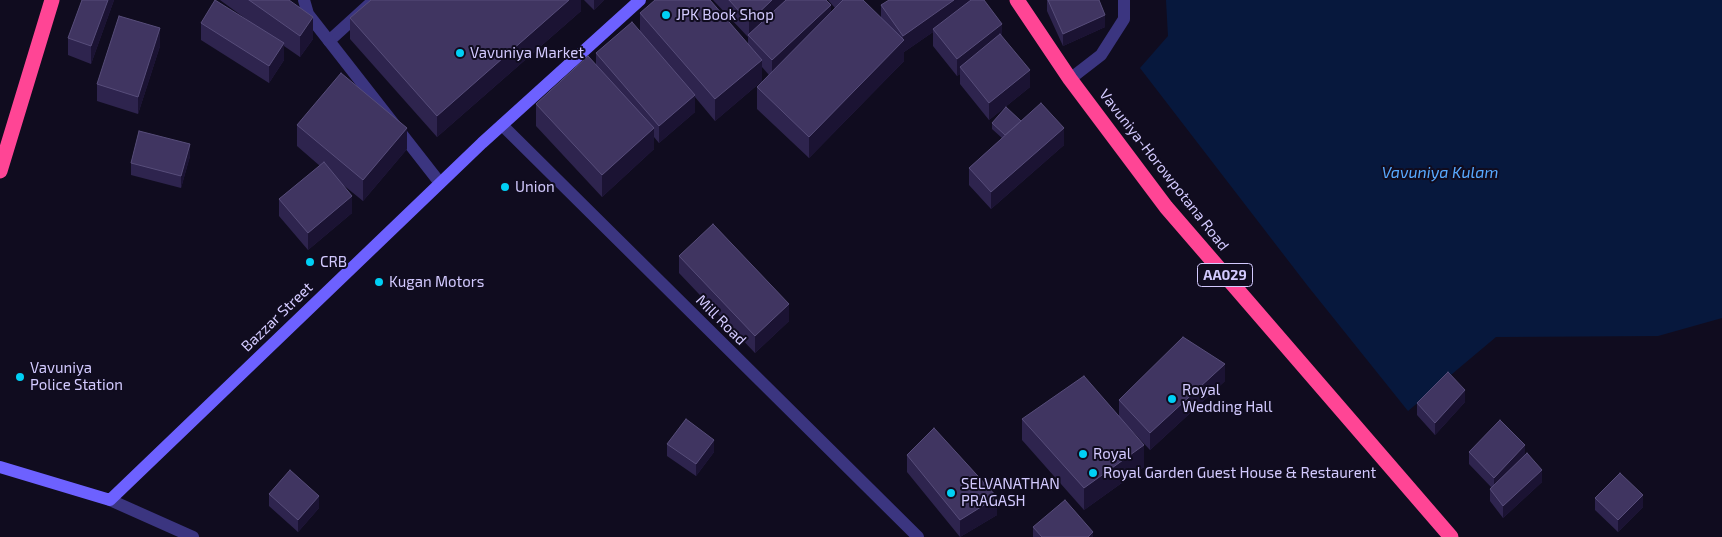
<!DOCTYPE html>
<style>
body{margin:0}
canvas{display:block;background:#100c1f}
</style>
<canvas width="1722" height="537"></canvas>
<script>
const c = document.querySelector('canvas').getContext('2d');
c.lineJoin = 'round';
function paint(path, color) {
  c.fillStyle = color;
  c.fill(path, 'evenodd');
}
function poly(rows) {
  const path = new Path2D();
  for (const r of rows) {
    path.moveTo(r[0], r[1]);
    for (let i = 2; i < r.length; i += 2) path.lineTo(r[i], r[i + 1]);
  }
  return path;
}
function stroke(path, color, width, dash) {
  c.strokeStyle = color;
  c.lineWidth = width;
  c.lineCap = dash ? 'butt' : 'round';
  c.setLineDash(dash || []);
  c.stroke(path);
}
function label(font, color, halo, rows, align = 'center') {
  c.font = font + ' "Exo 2",sans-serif';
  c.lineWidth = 4;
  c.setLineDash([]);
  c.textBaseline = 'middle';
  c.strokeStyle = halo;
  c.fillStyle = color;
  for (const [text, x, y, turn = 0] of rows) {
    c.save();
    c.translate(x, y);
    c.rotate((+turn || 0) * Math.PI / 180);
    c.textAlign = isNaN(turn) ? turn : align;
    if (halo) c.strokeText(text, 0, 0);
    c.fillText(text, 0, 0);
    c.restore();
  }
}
paint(poly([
 [1166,0,1722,0,1722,318,1658,336,1496,337,1408,411,1307,285,1140,68,1168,36]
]), '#07183d');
stroke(poly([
 [329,41,374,0]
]), '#3b3580', 12);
stroke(poly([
 [304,0,308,14,440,183],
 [1070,79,1101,55,1124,19,1124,0],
 [502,125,918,537],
 [110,500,193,537]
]), '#3b3580', 12);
stroke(poly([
 [0,467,110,500,482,143,640,0]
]), '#6d61ff', 12);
stroke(poly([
 [1017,0,1070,79,1166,207,1451,537],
 [0,171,52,0]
]), '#ff4595', 15);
paint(poly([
 [82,0,114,0,91,64,68,55,68,38],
 [220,0,289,0,313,39,300,57,284,46,284,60,269,83,201,40,201,23,250,22],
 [581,0,581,11,437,137,350,39,350,18],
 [584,0,604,0,594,10],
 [713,0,826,0,831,12,835,8,828,0,863,0,881,18,881,5,1002,37,1030,87,989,120,960,84,960,74,957,76,933,46,933,32,904,52,904,61,809,158,757,109,757,87,769,75,762,67,762,81,715,121,695,97,695,112,659,143,654,137,654,149,602,197,536,126,536,104,596,65,596,53,640,32,640,13,748,44,748,37],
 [1047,0,1099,0,1105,27,1063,46,1047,11],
 [160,46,138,114,97,101,97,84],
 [1021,121,1064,145,991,209,969,185,969,168,1002,138,992,129,992,123],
 [297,125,407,149,363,201,342,184,352,213,308,250,279,216,279,199,320,166,297,146],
 [190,156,181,188,131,175,131,163],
 [679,256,789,321,755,353,679,273],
 [1225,381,1150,450,1119,417,1119,400],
 [1465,402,1435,435,1417,415,1417,403],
 [1022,419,1144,467,1084,510,1022,440],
 [667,444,714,452,696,476,667,456],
 [1469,452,1525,454,1542,482,1503,518,1490,501,1490,489,1491,487,1469,464],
 [907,455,997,515,960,537,907,472],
 [269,494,319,508,298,532,269,506],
 [1595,498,1643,507,1618,532,1595,510],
 [1033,527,1093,537,1033,537]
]), '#2e244e');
paint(poly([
 [108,0,114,0,91,64,91,46],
 [569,0,581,0,581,11,437,137,437,116],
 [594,0,604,0,594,10],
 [772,0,791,0,749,36,749,22],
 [954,0,978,0,933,29,933,32,904,52,904,61,809,158,809,137,903,41,903,36],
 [831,5,831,22,772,77,772,60],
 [1105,15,1105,27,1063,46,1063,34],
 [313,17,313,39,300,57,300,36],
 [1002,24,1002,41,960,67,960,74,957,76,957,59],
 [160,28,160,46,138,114,138,97],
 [284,43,284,60,269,83,269,66],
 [762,60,762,81,715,121,715,99],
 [1030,70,1030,87,989,120,989,103],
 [695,95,695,112,659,143,659,126],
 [407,128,407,149,363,201,363,180],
 [654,128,654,149,602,197,602,175],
 [1064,128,1064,145,991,209,991,192],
 [190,144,190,156,181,188,181,176],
 [352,196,352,213,308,250,308,233],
 [789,304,789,321,755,353,755,336],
 [1225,364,1225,381,1150,450,1150,433],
 [1465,390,1465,402,1435,435,1435,423],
 [714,440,714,452,696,476,696,464],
 [1144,445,1144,467,1084,510,1084,488],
 [1525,445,1525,457,1494,490,1494,478],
 [1542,470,1542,482,1503,518,1503,506],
 [1643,495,1643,507,1618,532,1618,520],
 [319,496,319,508,298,532,298,520],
 [997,497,997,515,960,537,960,520],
 [1093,532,1093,537,1088,537]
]), '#1b1333');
const building = poly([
 [82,0,108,0,91,46,68,38,82,0],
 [215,0,284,43,269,66,201,23,215,0],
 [249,0,289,0,313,17,300,36,249,0],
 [371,0,569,0,437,116,350,18,371,0],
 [655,0,710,0,762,60,715,99,640,13,655,0],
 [729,0,772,0,749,22,729,0],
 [786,0,826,0,831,5,772,60,748,35,786,0],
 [843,0,863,0,904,40,809,137,757,87,843,0],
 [889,0,954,0,903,36,881,5,889,0],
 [971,0,984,0,1002,24,957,59,933,29,971,0],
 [1048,0,1099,0,1105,15,1063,34,1048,0],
 [119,16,160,28,138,97,97,84,119,16],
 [632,22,695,95,659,126,596,53,632,22],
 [1000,34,1030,70,989,103,960,67,1000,34],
 [588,56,654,128,602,175,536,104,588,56],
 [341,73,407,128,363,180,297,125,341,73],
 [1041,103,1064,128,991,192,969,168,1041,103],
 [1006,107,1021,121,1005,135,992,123,1006,107],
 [139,131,190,144,181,176,131,163,139,131],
 [324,162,352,196,308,233,279,199,324,162],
 [713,224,789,304,755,336,679,256,713,224],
 [1183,337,1225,364,1150,433,1119,400,1183,337],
 [1448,372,1465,390,1435,423,1417,403,1448,372],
 [1084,376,1144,445,1084,488,1022,419,1084,376],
 [686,419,714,440,696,464,667,444,686,419],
 [1500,420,1525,445,1494,478,1469,452,1500,420],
 [934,428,997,497,960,520,907,455,934,428],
 [1527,453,1542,470,1503,506,1490,489,1527,453],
 [290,470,319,496,298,520,269,494,290,470],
 [1620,473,1643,495,1618,520,1595,498,1620,473],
 [1065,500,1093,532,1088,537,1042,537,1033,527,1065,500]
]);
paint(building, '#403561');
stroke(building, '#574d7a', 1);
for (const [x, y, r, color] of [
 [666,15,5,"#00d0f5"],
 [460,53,5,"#00d0f5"],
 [505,187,5,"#00d0f5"],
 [310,262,5,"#00d0f5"],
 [379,282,5,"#00d0f5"],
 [20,377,5,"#00d0f5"],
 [1172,399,5,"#00d0f5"],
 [1083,454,5,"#00d0f5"],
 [1093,473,5,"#00d0f5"],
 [951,493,5,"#00d0f5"]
]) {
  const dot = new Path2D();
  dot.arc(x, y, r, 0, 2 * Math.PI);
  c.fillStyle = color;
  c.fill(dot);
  stroke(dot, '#100c1f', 2);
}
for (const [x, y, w] of [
 [1225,275,55]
]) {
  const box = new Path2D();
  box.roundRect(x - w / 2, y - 11.5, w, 23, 4);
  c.fillStyle = '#100c1f';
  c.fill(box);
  stroke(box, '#d3caff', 1);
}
label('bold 14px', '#d3caff', null, [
 ["AA029",1225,275]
]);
label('15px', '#d3caff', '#100c1f', [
 ["JPK Book Shop",676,15],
 ["Vavuniya Market",470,53],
 ["Union",515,187],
 ["CRB",320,262],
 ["Kugan Motors",389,282],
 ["Vavuniya",30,368],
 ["Police Station",30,385],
 ["Royal",1182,390],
 ["Wedding Hall",1182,407],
 ["Royal",1093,454],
 ["Royal Garden Guest House & Restaurent",1103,473],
 ["SELVANATHAN",961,484],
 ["PRAGASH",961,501]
], 'left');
label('15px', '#d3caff', '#100c1f', [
 ["Vavuniya-Horowpotana Road",1164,170,52],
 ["Bazzar Street",277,317,-44],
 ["Mill Road",721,320,45]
]);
label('italic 16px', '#58a9ff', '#100c1f', [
 ["Vavuniya Kulam",1440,173]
]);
</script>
